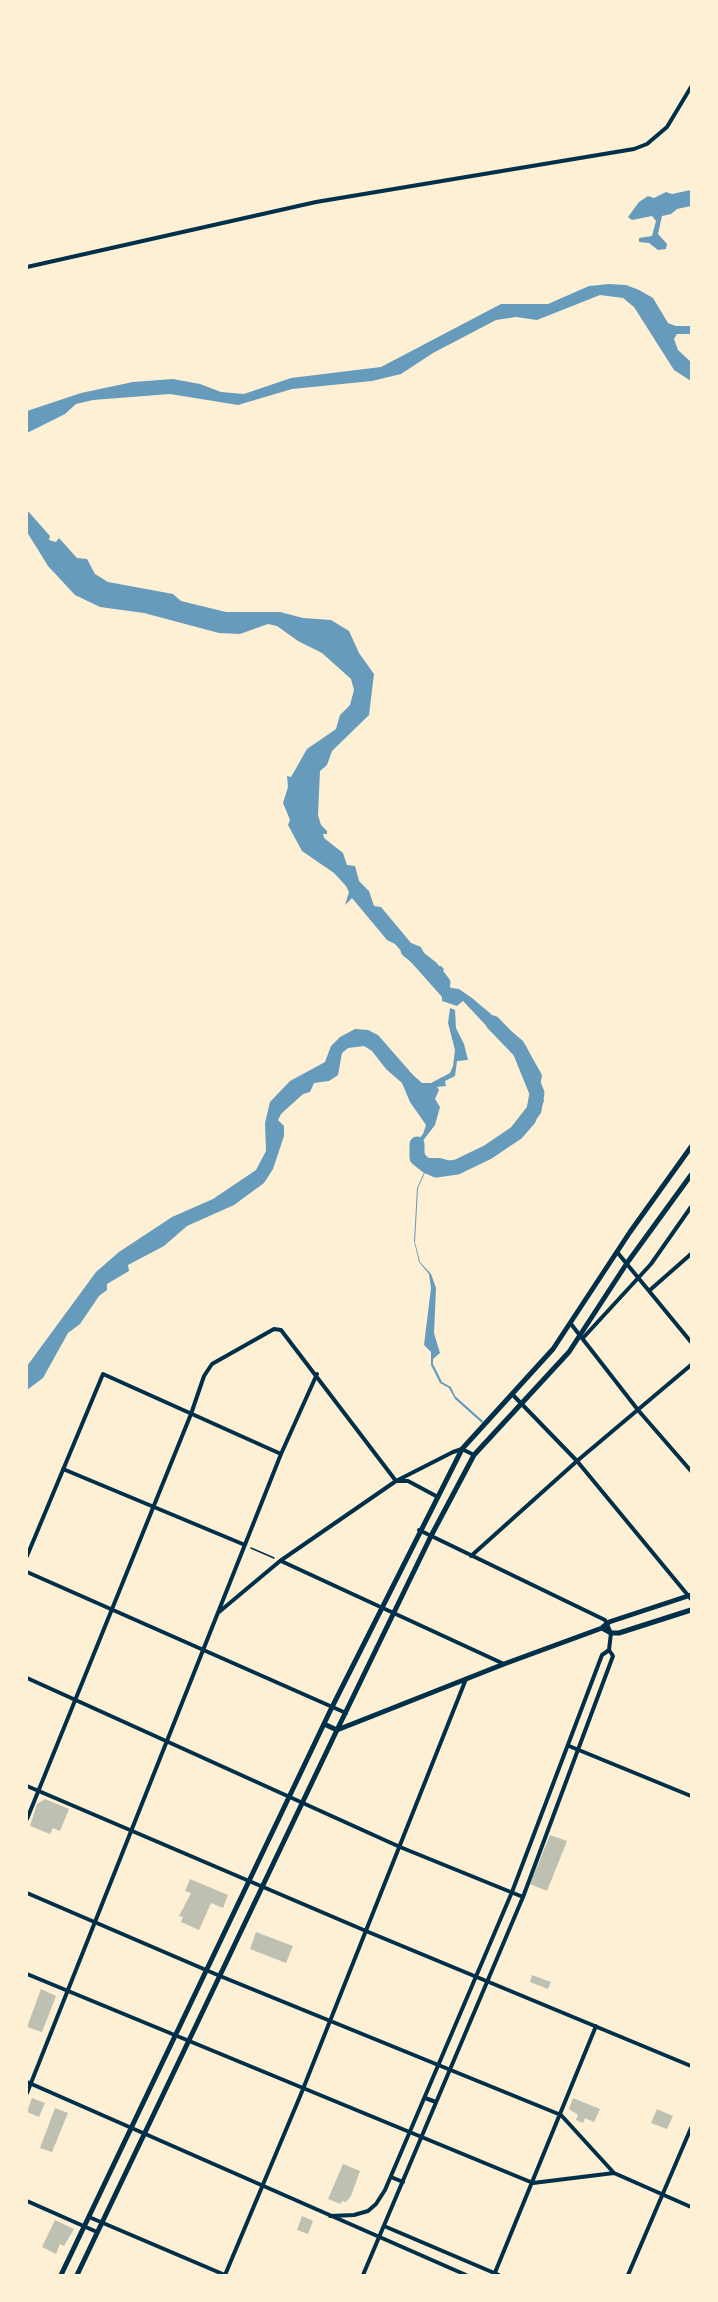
<!DOCTYPE html>
<style>
body{margin:0}
#map{position:relative;width:718px;height:2302px;overflow:hidden;background:#fdf0d5;font-family:"Asap Condensed",sans-serif}
canvas{display:block}
.frame{position:absolute;inset:0;border:28px solid #fdf0d5;pointer-events:none}
</style>
<div id="map">
<canvas width="718" height="2302"></canvas>
<div class="frame"></div>
</div>
<script>
const c = document.querySelector('canvas').getContext('2d');
c.lineJoin = 'round';
function paint(path, color) {
  c.fillStyle = color;
  c.fill(path, 'evenodd');
}
function poly(rows) {
  const path = new Path2D();
  for (const r of rows) {
    path.moveTo(r[0], r[1]);
    for (let i = 2; i < r.length; i += 2) path.lineTo(r[i], r[i + 1]);
  }
  return path;
}
function stroke(path, color, width, dash) {
  c.strokeStyle = color;
  c.lineWidth = width;
  c.lineCap = dash ? 'butt' : 'round';
  c.setLineDash(dash || []);
  c.stroke(path);
}
paint(poly([
 [691,190,691,206,677,209,671,214,662,216,658,234,667,244,666,249,658,250,649,243,639,242,639,238,652,236,656,221,652,216,632,220,628,217,639,202,648,196,654,198,666,192,672,194],
 [609,284,626,285,639,290,653,298,668,323,676,326,691,326,691,334,677,334,674,339,678,350,691,362,691,381,674,370,634,307,623,298,600,295,537,320,516,317,496,320,433,353,401,374,372,381,292,389,238,405,170,394,93,400,76,404,65,414,27,433,27,411,81,393,133,382,173,379,200,384,221,392,244,394,291,378,381,367,501,304,548,304,589,286],
 [27,510,50,536,49,540,56,542,59,538,77,558,87,559,95,574,108,582,173,594,181,601,226,612,280,612,303,618,331,620,349,631,359,653,374,674,369,715,332,751,327,765,320,771,318,815,321,825,327,831,327,834,323,834,324,838,343,853,347,865,355,866,359,881,369,891,374,906,381,907,411,943,421,947,426,957,425,967,441,966,444,969,442,975,451,988,459,989,472,998,523,1041,542,1075,540,1087,544,1101,535,1123,522,1138,503,1150,458,1173,428,1166,418,1188,415,1242,420,1262,431,1274,436,1288,434,1333,440,1353,433,1359,433,1364,442,1382,451,1387,455,1396,483,1421,482,1423,455,1399,449,1388,440,1383,431,1365,431,1352,424,1345,431,1288,429,1274,419,1262,414,1241,417,1188,427,1166,413,1155,411,1148,423,1134,426,1125,410,1102,402,1083,386,1069,372,1051,364,1046,348,1048,342,1053,338,1075,329,1081,314,1083,310,1092,303,1094,281,1114,278,1120,284,1126,284,1136,273,1169,264,1183,234,1205,187,1226,164,1246,128,1265,129,1271,107,1284,107,1290,99,1296,80,1324,68,1333,43,1378,27,1390,27,1366,96,1272,119,1252,172,1217,213,1199,256,1170,266,1151,265,1123,270,1102,290,1081,325,1062,331,1046,340,1037,355,1029,368,1030,378,1035,413,1075,422,1083,431,1083,450,1073,453,1066,455,1050,448,1023,450,1008,455,1010,456,1028,464,1044,468,1060,457,1061,455,1076,445,1081,446,1086,437,1087,439,1090,435,1099,440,1107,435,1125,422,1142,422,1148,427,1158,440,1158,451,1161,488,1152,516,1133,538,1101,528,1089,521,1073,520,1051,507,1035,502,1032,495,1035,463,1001,457,1006,442,1001,442,997,395,944,387,940,352,898,345,905,349,892,346,886,334,873,302,851,288,825,290,820,283,803,288,787,287,776,291,777,307,749,336,729,340,715,350,705,354,690,351,679,322,653,298,641,277,626,268,624,240,634,219,633,144,613,100,607,75,595,48,566,27,532]
]), '#669bbc');
stroke(poly([
 [408,950,431,968,443,983],
 [417,1144,417,1158,427,1166,436,1170,457,1167,488,1152,516,1133,534,1110,537,1093,520,1051,493,1023]
]), '#669bbc', 15);
paint(poly([
 [45,1799,69,1809,60,1831,53,1828,50,1834,30,1826,37,1804],
 [550,1835,567,1841,547,1891,530,1884],
 [190,1879,228,1895,223,1908,211,1903,199,1930,181,1922,183,1917,179,1916,191,1893,185,1891],
 [256,1932,293,1946,286,1963,250,1949],
 [532,1975,551,1982,548,1989,530,1982],
 [41,1989,56,1996,42,2032,27,2027],
 [32,2098,45,2103,39,2117,27,2112],
 [573,2098,600,2109,594,2122,585,2118,583,2123,576,2120,578,2115,569,2109],
 [55,2108,68,2113,52,2152,40,2148],
 [657,2109,673,2116,667,2129,651,2123],
 [343,2164,360,2171,351,2196,346,2202,342,2201,341,2204,328,2199],
 [302,2216,313,2221,308,2234,297,2230],
 [55,2220,74,2229,64,2246,60,2244,56,2254,42,2247]
]), '#bec0b2');
stroke(poly([
 [251,1548,274,1558]
]), '#003049', 1.5);
stroke(poly([
 [27,267,316,202,634,149,647,144,667,127,691,87],
 [617,1252,691,1342],
 [650,1290,691,1254],
 [571,1324,638,1410,691,1471],
 [583,1338,651,1264,691,1207],
 [512,1394,577,1461,691,1599],
 [63,1469,245,1545],
 [27,1556,103,1374,281,1454],
 [471,1556,577,1461,691,1365],
 [281,1561,504,1664],
 [27,1572,346,1713],
 [219,1612,280,1561,396,1481,453,1452,462,1449,474,1455],
 [27,1678,400,1847,523,1897],
 [569,1746,691,1796],
 [27,1786,366,1931,691,2066],
 [27,1819,191,1414,204,1376,212,1364,274,1329,281,1330,396,1481,408,1481,436,1496],
 [27,1893,220,1976,561,2115,614,2173],
 [27,1974,533,2183,614,2173,691,2207],
 [27,2082,466,2275],
 [27,2093,281,1454,317,1374],
 [425,2098,436,2102],
 [391,2177,403,2182],
 [27,2201,97,2232],
 [330,2216,354,2215,368,2211,376,2204,385,2190,512,1892,602,1655,609,1650],
 [89,2217,225,2275],
 [384,2226,499,2275],
 [225,2275,301,2094,466,1679],
 [363,2275,523,1897,613,1656,609,1650,611,1633,605,1620,419,1530],
 [494,2275,596,2026],
 [628,2275,691,2128]
]), '#003049', 4);
stroke(poly([
 [332,1707,462,1449,553,1349,630,1232,691,1147],
 [337,1730,431,1536,474,1455,569,1352,627,1263,691,1175]
]), '#003049', 5);
stroke(poly([
 [602,1628,611,1633,619,1633,691,1610],
 [324,1724,337,1730,504,1664,602,1628,609,1622,691,1595],
 [61,2275,332,1707],
 [77,2275,337,1730]
]), '#003049', 5);
</script>
